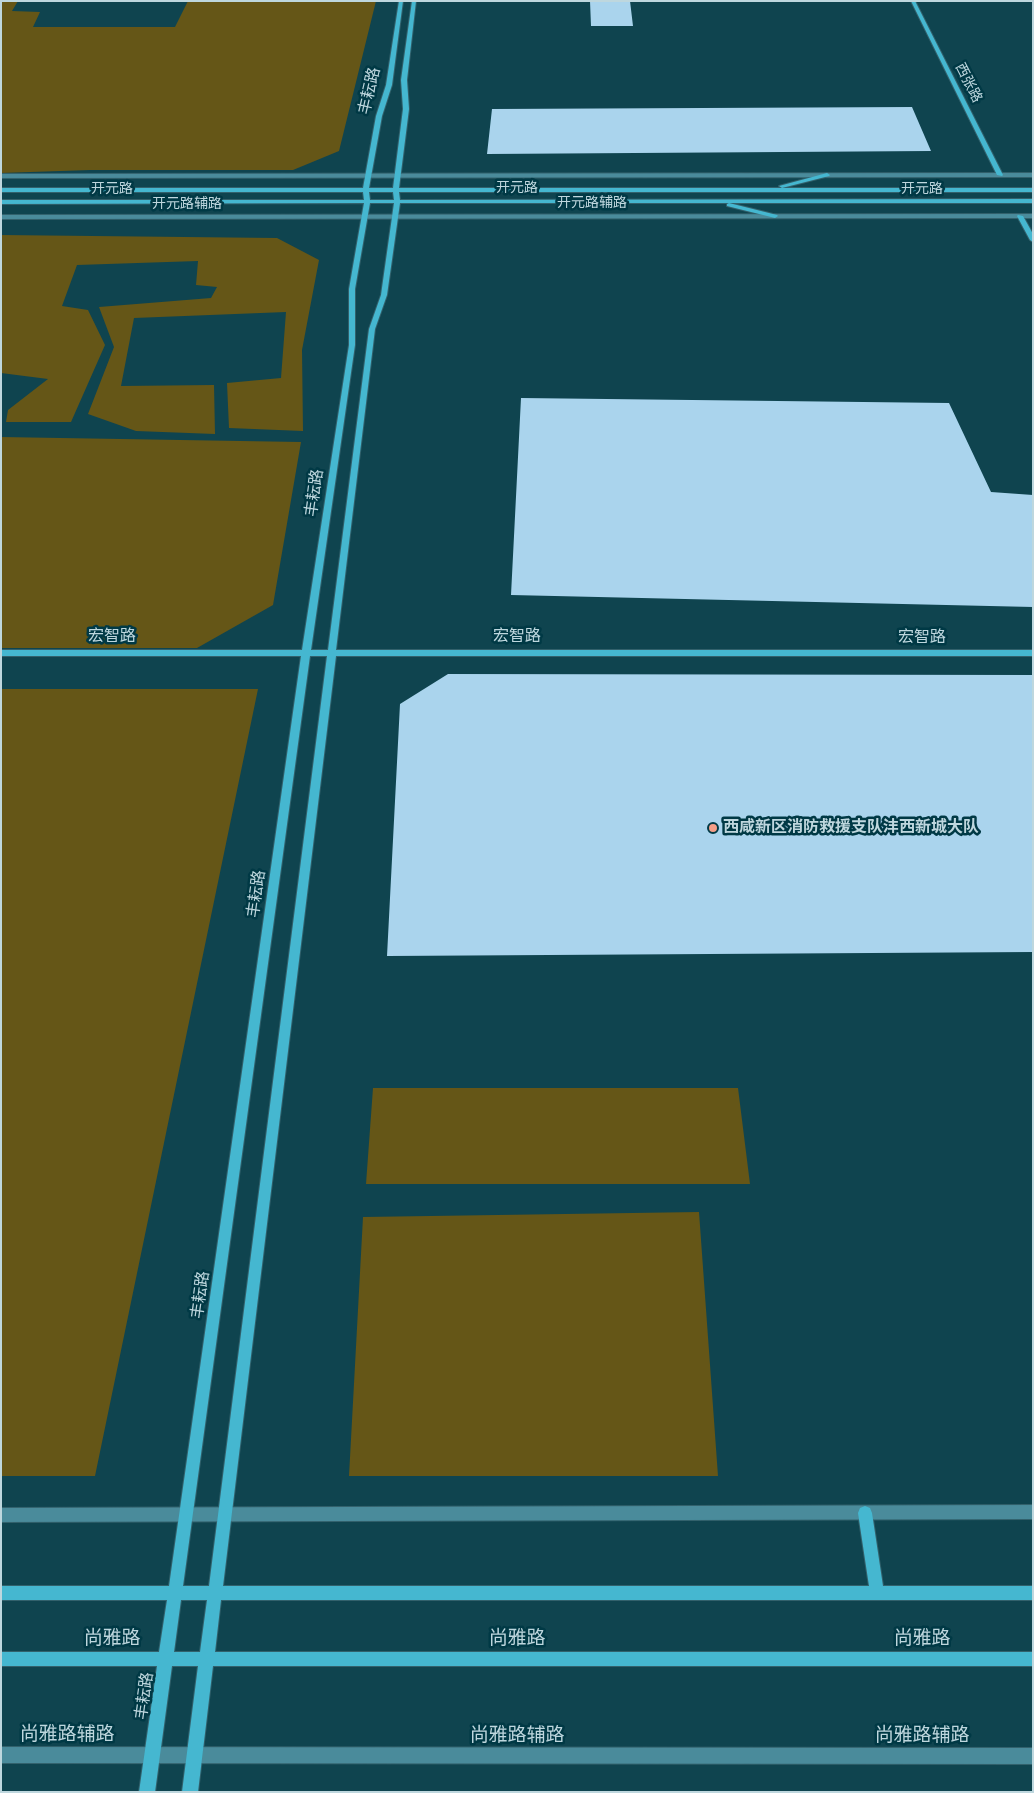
<!DOCTYPE html>
<meta charset="utf-8">
<style>
body{margin:0}
#map{position:relative;width:1034px;height:1793px;overflow:hidden;background:#0f444f;font-family:"DM Sans",sans-serif}
canvas{display:block}
.frame{position:absolute;inset:0;border:2px solid #bed7de;pointer-events:none}
</style>
<div id="map">
<canvas width="1034" height="1793"></canvas>
<div class="frame"></div>
</div>
<script>
const c = document.querySelector('canvas').getContext('2d');
c.lineJoin = 'round';
function paint(path, color) {
  c.fillStyle = color;
  c.fill(path, 'evenodd');
}
function poly(rows) {
  const path = new Path2D();
  for (const r of rows) {
    path.moveTo(r[0], r[1]);
    for (let i = 2; i < r.length; i += 2) path.lineTo(r[i], r[i + 1]);
  }
  return path;
}
function stroke(path, color, width, dash) {
  c.strokeStyle = color;
  c.lineWidth = width;
  c.lineCap = dash ? 'butt' : 'round';
  c.setLineDash(dash || []);
  c.stroke(path);
}
function label(font, color, halo, rows, align = 'center') {
  c.font = font + ' "DM Sans","Noto Sans SC",sans-serif';
  c.lineWidth = 5;
  c.setLineDash([]);
  c.textBaseline = 'middle';
  c.strokeStyle = halo;
  c.fillStyle = color;
  for (const [text, x, y, turn = 0] of rows) {
    c.save();
    c.translate(x, y);
    c.rotate((+turn || 0) * Math.PI / 180);
    c.textAlign = isNaN(turn) ? turn : align;
    if (halo) c.strokeText(text, 0, 0);
    c.fillText(text, 0, 0);
    c.restore();
  }
}
paint(poly([
 [1,1,18,1,12,11,40,12,33,27,175,27,188,1,376,1,339,151,293,170,90,170,1,173],
 [1,235,277,238,319,260,302,350,303,431,229,428,227,383,281,378,286,312,134,318,121,386,214,385,215,434,136,431,88,414,114,347,99,307,211,298,217,287,196,285,198,261,77,265,62,306,88,310,105,345,71,422,6,422,8,410,48,379,1,373],
 [1,437,301,442,273,605,197,648,1,648],
 [1,689,258,689,95,1476,1,1476],
 [373,1088,738,1088,750,1184,366,1184],
 [699,1212,718,1476,349,1476,363,1217]
]), '#655617');
paint(poly([
 [590,1,630,1,633,26,591,26],
 [912,107,931,151,487,154,492,109],
 [521,398,949,403,991,492,1033,495,1033,607,511,595],
 [448,674,1033,675,1033,952,387,956,400,704]
]), '#aad4ed');
const street = poly([
 [1033,173,1033,177,1,178,1,174,1033,173],
 [1033,214,1033,218,1,219,1,215,1033,214],
 [1033,1505,1033,1519,1,1522,1,1508,1033,1505],
 [1,1747,1033,1748,1033,1764,1,1763,1,1747]
]);
const secondary = poly([
 [399,1,403,1,392,85,382,116,369,188,393,188,403,109,401,80,412,1,416,1,407,80,409,109,399,188,1033,188,1033,192,399,192,400,200,1033,199,1033,203,400,203,387,295,375,329,336,650,1033,650,1033,656,336,656,223,1586,869,1586,858,1513,860,1508,865,1506,870,1508,872,1513,883,1586,1033,1586,1033,1600,221,1600,215,1652,1033,1652,1033,1666,213,1666,198,1792,182,1792,198,1666,172,1666,155,1792,139,1792,157,1666,1,1666,1,1652,159,1652,167,1600,1,1600,1,1586,169,1586,301,656,1,656,1,650,302,650,349,345,349,289,364,203,1,204,1,200,364,200,363,192,1,192,1,188,363,188,376,116,386,85,399,1],
 [369,192,393,192,394,200,370,200,369,192],
 [370,203,394,203,381,295,369,329,328,650,311,650,355,345,355,289,370,203],
 [310,656,327,656,209,1586,183,1586,310,656],
 [181,1600,207,1600,200,1652,174,1652,181,1600],
 [911,1,915,1,1003,175,1002,176,997,175,911,1],
 [827,173,830,175,829,176,782,188,779,186,827,173],
 [729,203,777,215,778,216,775,218,727,206,727,204,729,203],
 [1018,215,1023,216,1033,234,1033,242,1030,240,1017,216,1018,215]
]);
stroke(street, '#32616c', 2);
stroke(secondary, '#32616c', 2);
paint(street, '#4a8b9b');
paint(secondary, '#45b7d0');
for (const [x, y, r, color] of [
 [713,828,5,"#f49e88"]
]) {
  const dot = new Path2D();
  dot.arc(x, y, r, 0, 2 * Math.PI);
  c.fillStyle = color;
  c.fill(dot);
  stroke(dot, '#003945', 2);
}
label('14px', '#bed7de', '#003945', [
 ["西张路",968,83,63],
 ["开元路",517,188],
 ["开元路",112,189],
 ["开元路",922,189],
 ["开元路辅路",592,203],
 ["开元路辅路",187,204]
]);
label('16px', '#bed7de', '#003945', [
 ["丰耘路",370,91,-77],
 ["丰耘路",315,493,-82],
 ["宏智路",112,637],
 ["宏智路",517,637],
 ["宏智路",922,638],
 ["丰耘路",257,894,-82],
 ["丰耘路",201,1295,-82],
 ["丰耘路",145,1696,-82]
]);
label('bold 16px', '#bed7de', '#003945', [
 ["西咸新区消防救援支队沣西新城大队",723,828]
], 'left');
label('19px', '#bed7de', '#003945', [
 ["尚雅路",112,1639],
 ["尚雅路",517,1639],
 ["尚雅路",922,1639],
 ["尚雅路辅路",67,1735],
 ["尚雅路辅路",517,1736],
 ["尚雅路辅路",922,1736]
]);
</script>
